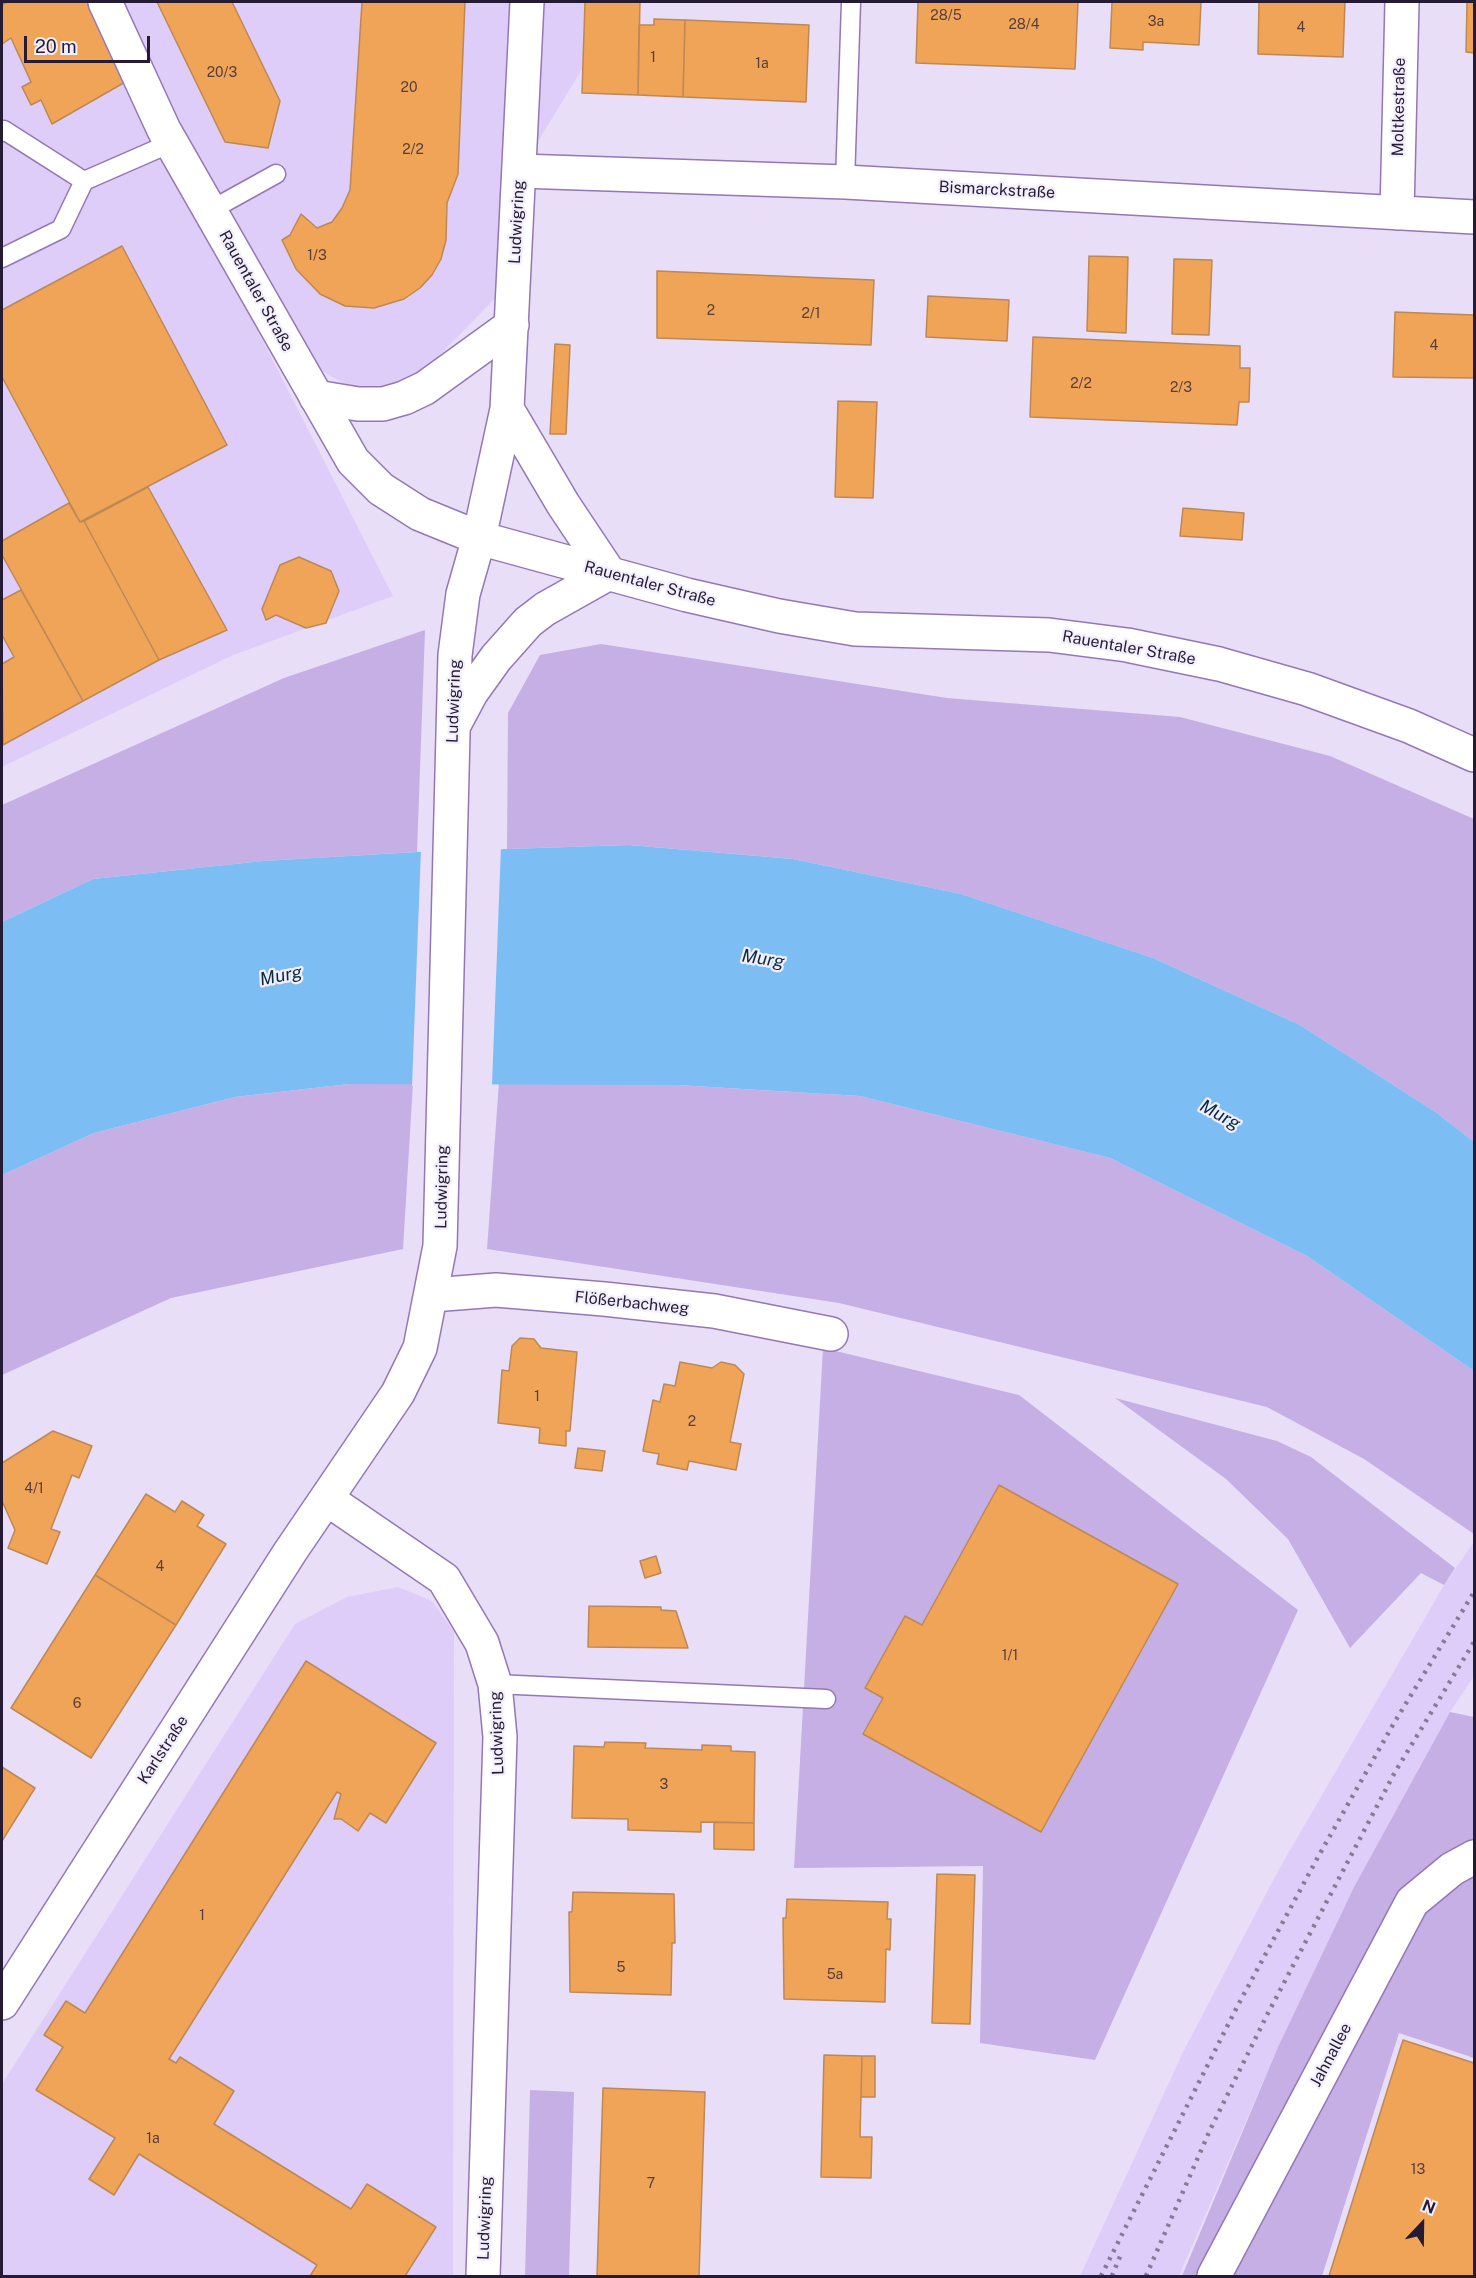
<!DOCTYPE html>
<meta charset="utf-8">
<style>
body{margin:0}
#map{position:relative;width:1476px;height:2278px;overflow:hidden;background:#e9def8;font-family:"Public Sans",sans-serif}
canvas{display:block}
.frame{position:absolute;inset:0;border:3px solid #261b34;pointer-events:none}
.north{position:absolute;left:1392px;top:2194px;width:60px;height:60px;-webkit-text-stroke:4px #f3eefb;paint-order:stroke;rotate:22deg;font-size:16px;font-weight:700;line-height:24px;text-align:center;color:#261b34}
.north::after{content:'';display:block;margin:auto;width:21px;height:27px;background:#261b34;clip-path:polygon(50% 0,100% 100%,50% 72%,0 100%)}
.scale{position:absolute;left:24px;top:36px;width:126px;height:27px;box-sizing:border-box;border:3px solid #261b34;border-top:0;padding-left:8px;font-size:18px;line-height:21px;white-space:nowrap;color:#261b34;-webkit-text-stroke:4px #f3eefb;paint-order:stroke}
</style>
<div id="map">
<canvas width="1476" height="2278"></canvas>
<div class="frame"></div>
<div class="north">N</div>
<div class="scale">20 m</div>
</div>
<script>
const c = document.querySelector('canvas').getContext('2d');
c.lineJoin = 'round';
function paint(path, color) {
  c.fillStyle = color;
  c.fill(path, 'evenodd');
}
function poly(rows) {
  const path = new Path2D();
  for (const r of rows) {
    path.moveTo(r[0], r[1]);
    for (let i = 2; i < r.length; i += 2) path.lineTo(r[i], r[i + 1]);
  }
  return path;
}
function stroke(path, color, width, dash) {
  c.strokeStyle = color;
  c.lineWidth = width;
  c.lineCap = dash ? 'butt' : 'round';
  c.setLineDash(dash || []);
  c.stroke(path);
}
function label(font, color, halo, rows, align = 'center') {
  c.font = font + ' "Public Sans",sans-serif';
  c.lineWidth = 4.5;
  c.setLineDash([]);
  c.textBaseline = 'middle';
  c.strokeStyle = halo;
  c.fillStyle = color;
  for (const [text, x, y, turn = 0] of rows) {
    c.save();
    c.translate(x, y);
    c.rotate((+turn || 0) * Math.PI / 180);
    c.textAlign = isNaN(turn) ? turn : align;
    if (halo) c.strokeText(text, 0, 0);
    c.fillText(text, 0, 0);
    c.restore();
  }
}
paint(poly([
 [2,2,90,2,393,596,231,656,2,767],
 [93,2,623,2,520,171,515,278,430,365,394,392,354,389,293,355],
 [1474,1542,1474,1676,1450,1712,1354,1887,1278,2047,1179,2276,1080,2276,1183,2052,1279,1869,1444,1585],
 [398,1587,432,1601,454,1632,453,2276,2,2276,2,2084,295,1624,347,1597]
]), '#dfcdf9');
paint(poly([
 [425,630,417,852,263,861,93,879,2,922,2,805,284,678],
 [601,644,947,698,1180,717,1330,756,1474,819,1474,1142,1437,1113,1300,1025,1153,958,961,894,793,859,629,845,507,849,508,713,540,655],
 [499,1082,677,1085,860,1096,1110,1158,1307,1256,1474,1371,1474,1534,1364,1459,1267,1407,839,1303,487,1249],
 [413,1083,403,1249,171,1298,2,1375,2,1175,94,1133,235,1097,349,1084],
 [823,1348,1019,1395,1298,1610,1095,2060,980,2043,983,1866,794,1868],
 [1115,1398,1277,1441,1311,1457,1455,1568,1444,1585,1421,1573,1350,1648,1288,1539,1226,1479],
 [1450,1712,1474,1717,1474,2058,1399,2033,1322,2276,1182,2276,1278,2047,1354,1887],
 [530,2090,574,2092,569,2276,525,2276]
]), '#c5afe4');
paint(poly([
 [629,845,793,859,961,894,1153,958,1300,1025,1437,1113,1474,1142,1474,1371,1307,1256,1110,1158,860,1096,677,1085,349,1084,235,1097,94,1133,2,1175,2,922,93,879,263,861,417,852]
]), '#7cbef4');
paint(poly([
 [501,846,492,1085,412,1086,421,849]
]), '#e9def8');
const building = poly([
 [7,2,88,2,127,81,52,124,41,100,31,105,22,87,31,82,11,38,2,44,2,5,7,2],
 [157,2,232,2,280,101,268,148,225,142,157,2],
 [362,2,465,2,458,174,447,203,446,240,441,259,432,275,420,288,404,299,374,308,345,306,320,294,296,269,282,240,290,235,301,214,317,228,332,222,342,208,350,190,362,2],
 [585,2,640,2,638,95,582,93,585,2],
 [918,2,1078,2,1075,69,916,63,918,2],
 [1112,2,1201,2,1199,45,1143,42,1143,50,1110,48,1112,2],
 [1259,2,1345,2,1343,57,1258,54,1259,2],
 [1467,2,1474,2,1474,53,1466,52,1467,2],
 [654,19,685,20,683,97,638,95,639,25,654,25,654,19],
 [685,20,809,25,806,102,683,97,685,20],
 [122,246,227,445,80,522,2,377,2,310,122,246],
 [1089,256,1128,257,1126,333,1087,331,1089,256],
 [1174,259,1212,260,1209,335,1172,334,1174,259],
 [657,271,874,280,871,345,657,338,657,271],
 [928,296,1009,300,1007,341,926,337,928,296],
 [1395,312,1474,315,1474,378,1393,377,1395,312],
 [1033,337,1240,346,1240,368,1250,368,1249,402,1239,402,1237,425,1030,417,1033,337],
 [555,344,570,345,566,434,550,434,555,344],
 [838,401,877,402,873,498,835,497,838,401],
 [148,487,227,630,159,660,84,521,148,487],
 [69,503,80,522,84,521,159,660,83,701,2,555,2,541,69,503],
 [1183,508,1244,513,1242,540,1180,536,1183,508],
 [299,557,331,571,339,591,326,623,306,628,276,615,266,620,262,609,280,565,299,557],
 [21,590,83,701,3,745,2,664,14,657,2,635,2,600,21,590],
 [520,1338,534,1339,541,1348,577,1352,570,1431,566,1431,566,1446,539,1443,540,1428,498,1423,502,1370,509,1371,512,1346,520,1338],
 [680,1362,712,1368,721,1362,735,1365,744,1374,730,1442,741,1444,736,1470,689,1461,687,1470,657,1464,659,1454,643,1451,653,1400,660,1402,664,1384,675,1386,680,1362],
 [53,1431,92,1446,79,1478,72,1475,51,1529,60,1532,47,1564,8,1548,15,1530,2,1501,2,1463,53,1431],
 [578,1448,605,1451,602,1471,575,1468,578,1448],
 [999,1485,1178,1584,1041,1832,863,1734,883,1698,865,1688,905,1616,922,1625,999,1485],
 [146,1494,175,1512,182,1501,204,1515,197,1526,226,1544,176,1625,95,1575,146,1494],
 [656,1556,661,1573,645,1578,640,1561,656,1556],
 [95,1575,176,1625,91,1758,11,1708,95,1575],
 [589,1606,661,1607,661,1610,676,1611,688,1648,588,1647,589,1606],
 [306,1661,436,1743,386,1823,370,1813,358,1831,341,1819,334,1819,341,1794,337,1792,169,2059,176,2063,180,2057,234,2091,214,2124,351,2209,367,2184,436,2227,405,2276,310,2276,317,2265,139,2154,114,2195,89,2179,115,2138,36,2090,63,2047,44,2035,66,2001,85,2013,306,1661],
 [605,1742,646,1743,645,1748,702,1750,702,1745,731,1746,731,1751,755,1752,754,1823,701,1822,701,1832,628,1830,628,1819,572,1818,574,1746,604,1747,605,1742],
 [2,1767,35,1788,2,1841,2,1767],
 [714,1822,754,1823,754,1850,714,1849,714,1822],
 [937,1874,975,1875,970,2024,932,2023,937,1874],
 [573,1892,674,1894,675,1943,672,1943,671,1995,570,1992,569,1912,572,1912,573,1892],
 [787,1899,888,1902,887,1919,891,1919,890,1950,886,1949,885,2002,784,1999,783,1918,786,1918,787,1899],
 [1403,2040,1474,2063,1474,2276,1329,2276,1403,2040],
 [824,2055,862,2056,860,2137,872,2137,871,2178,821,2177,824,2055],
 [862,2056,875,2056,875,2097,861,2097,862,2056],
 [603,2088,705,2092,699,2276,597,2276,603,2088]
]);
paint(building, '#efa458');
stroke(building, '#bd8855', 1.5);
const service = poly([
 [2,132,4,130,84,181],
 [845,182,851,2],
 [211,210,276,174],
 [2,258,61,229,84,181,171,143],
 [495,1684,826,1699]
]);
const minor = poly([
 [105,2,164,130,353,461,381,489,420,514,479,538],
 [520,171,845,182,1474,217],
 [1397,213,1402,2],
 [432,1295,496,1290,604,1299,714,1311,831,1334],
 [327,1499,444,1579,482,1643,495,1684,500,1737,483,2276],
 [1214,2276,1412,1902,1452,1869,1474,1857]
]);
const tertiary = poly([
 [316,397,358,404,383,404,404,398,425,388,512,325],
 [507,409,563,504,609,573],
 [479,538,687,595,779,616,855,629,1049,635,1127,645,1219,664,1307,689,1409,726,1474,755],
 [455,723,471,693,496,658,528,622,545,609,609,573],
 [2,2003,290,1552,398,1393,420,1348,440,1246,455,655,463,594,479,538,507,409,527,2]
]);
stroke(service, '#9378b5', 21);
stroke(minor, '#9378b5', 36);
stroke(tertiary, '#9378b5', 36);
stroke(service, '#fff', 18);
stroke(minor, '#fff', 33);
stroke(tertiary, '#fff', 33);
stroke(poly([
 [1101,2276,1237,2007,1318,1857,1394,1723,1474,1592],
 [1112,2276,1121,2254],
 [1146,2276,1210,2130,1267,2015,1395,1772,1474,1642]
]), '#867b94', 4.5, [3, 6]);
label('14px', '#583d3d', null, [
 ["28/5",946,16],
 ["3a",1156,22],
 ["28/4",1024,25],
 ["4",1301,28],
 ["1",653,58],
 ["1a",762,64],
 ["20/3",222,73],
 ["20",409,88],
 ["2/2",413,150],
 ["1/3",317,256],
 ["2",711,311],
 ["2/1",811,314],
 ["4",1434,346],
 ["2/2",1081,384],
 ["2/3",1181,388],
 ["1",537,1397],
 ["2",692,1422],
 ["4/1",34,1489],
 ["4",160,1567],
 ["1/1",1010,1656],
 ["6",77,1704],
 ["3",664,1785],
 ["1",202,1916],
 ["5",621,1968],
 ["5a",835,1975],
 ["1a",153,2139],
 ["13",1418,2170],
 ["7",651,2184]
]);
label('16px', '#261b34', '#f3eefb', [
 ["Moltkestraße",1399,107,-89],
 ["Bismarckstraße",997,190,3],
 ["Ludwigring",517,222,-87],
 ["Rauentaler Straße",256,291,61],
 ["Rauentaler Straße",650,584,15],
 ["Rauentaler Straße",1129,648,10],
 ["Ludwigring",454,701,-88],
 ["Ludwigring",442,1187,-89],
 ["Flößerbachweg",632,1303,6],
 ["Ludwigring",497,1733,-92],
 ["Karlstraße",163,1750,-57],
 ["Jahnallee",1331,2055,-62],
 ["Ludwigring",485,2218,-88]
]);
label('italic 18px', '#062c46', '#f3eefb', [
 ["Murg",763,959,9],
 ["Murg",281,976,-11],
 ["Murg",1220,1115,29]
]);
</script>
